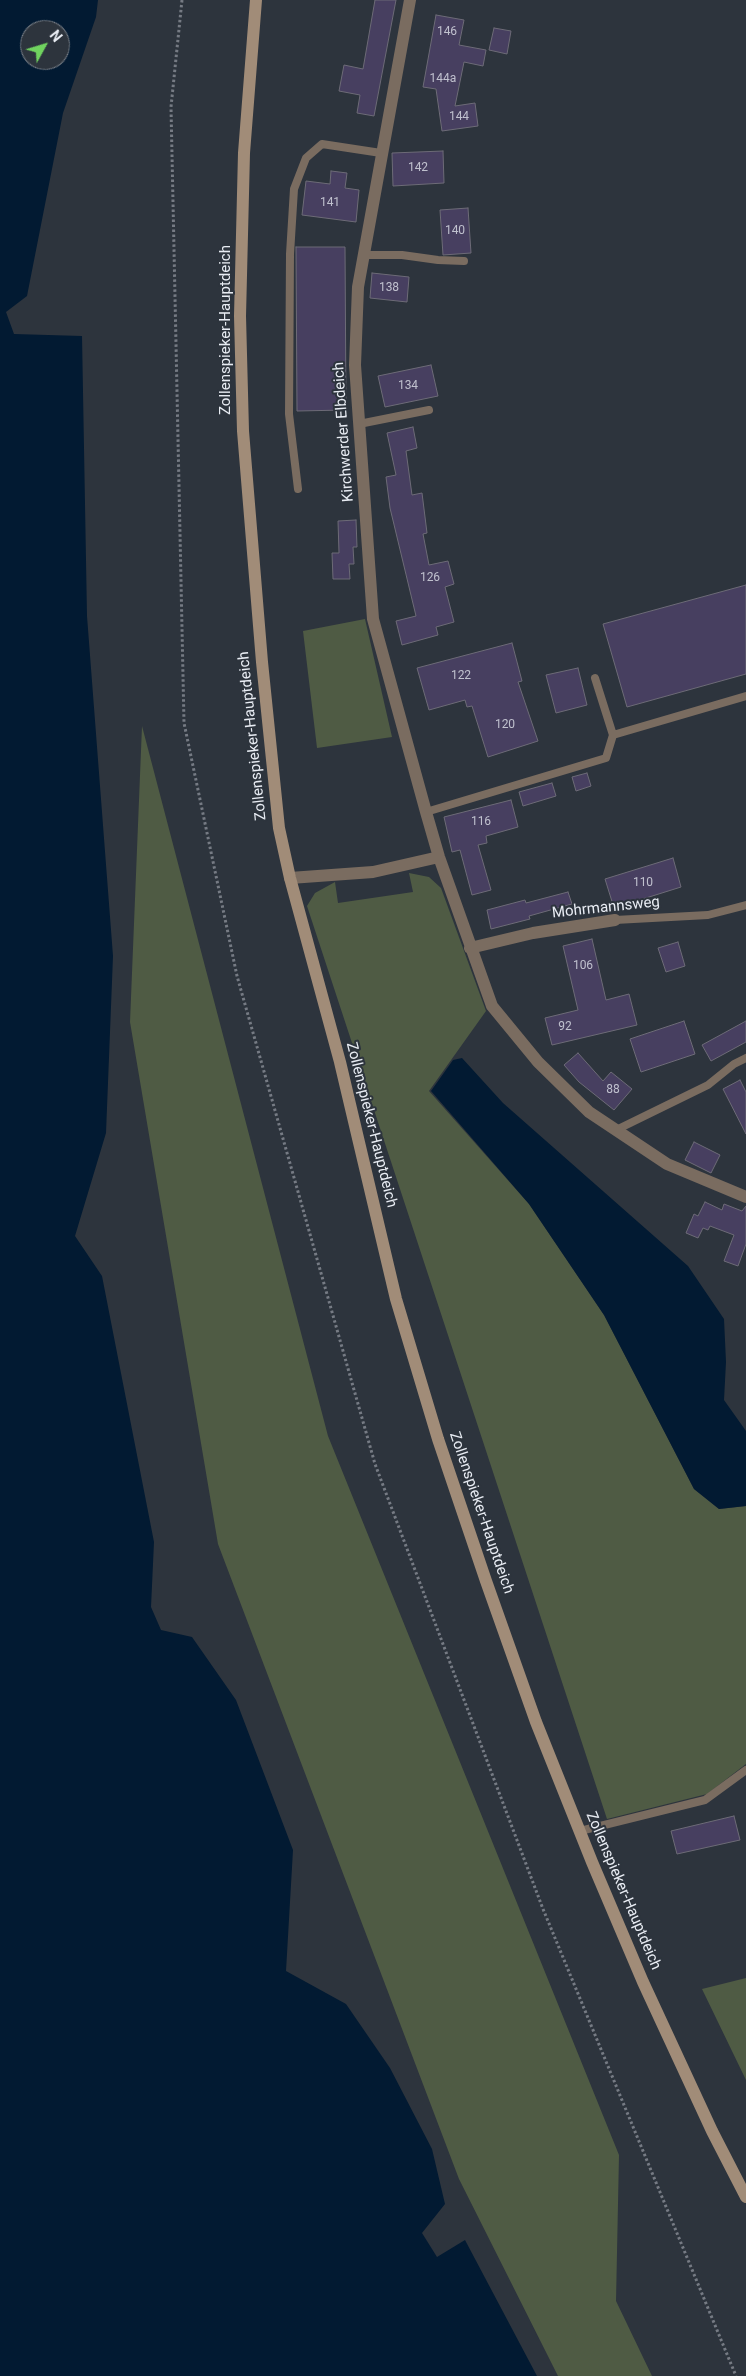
<!DOCTYPE html>
<style>
body{margin:0}
#map{position:relative;width:746px;height:2376px;overflow:hidden;background:#2d343d;font-family:Roboto,sans-serif}
canvas{display:block}
.north{position:absolute;left:20px;top:20px;width:50px;height:50px;box-sizing:border-box;background:#2d343d;border:1px solid #787e86;border-radius:50%;rotate:51deg;font-size:14px;font-weight:700;line-height:20px;text-align:center;color:#e8ecf3}
.north::after{content:'';display:block;margin:auto;width:18px;height:22px;background:#70d35f;clip-path:polygon(50% 0,100% 100%,50% 72%,0 100%)}
</style>
<div id="map">
<canvas width="746" height="2376"></canvas>
<div class="north">N</div>
</div>
<script>
const c = document.querySelector('canvas').getContext('2d');
c.lineJoin = 'round';
function paint(path, color) {
  c.fillStyle = color;
  c.fill(path, 'evenodd');
}
function poly(rows) {
  const path = new Path2D();
  for (const r of rows) {
    path.moveTo(r[0], r[1]);
    for (let i = 2; i < r.length; i += 2) path.lineTo(r[i], r[i + 1]);
  }
  return path;
}
function stroke(path, color, width, dash) {
  c.strokeStyle = color;
  c.lineWidth = width;
  c.lineCap = dash ? 'butt' : 'round';
  c.setLineDash(dash || []);
  c.stroke(path);
}
function label(font, color, halo, rows, align = 'center') {
  c.font = font + ' Roboto,sans-serif';
  c.lineWidth = 4;
  c.setLineDash([]);
  c.textBaseline = 'middle';
  c.strokeStyle = halo;
  c.fillStyle = color;
  for (const [text, x, y, turn = 0] of rows) {
    c.save();
    c.translate(x, y);
    c.rotate((+turn || 0) * Math.PI / 180);
    c.textAlign = isNaN(turn) ? turn : align;
    if (halo) c.strokeText(text, 0, 0);
    c.fillText(text, 0, 0);
    c.restore();
  }
}
paint(poly([
 [365,619,392,737,317,748,303,631],
 [142,726,328,1436,619,2155,616,2301,652,2376,558,2376,459,2179,218,1544,130,1022],
 [409,873,429,877,441,888,486,1011,429,1091,529,1204,604,1315,694,1489,719,1509,746,1506,746,1764,707,1794,607,1819,307,906,315,893,335,882,338,903,413,892],
 [746,1978,746,2080,702,1989]
]), '#4f5b44');
paint(poly([
 [0,0,98,0,96,17,63,113,27,296,6,312,14,334,82,336,87,616,113,956,106,1133,75,1236,102,1276,154,1542,151,1607,161,1630,192,1637,236,1700,293,1850,286,1971,346,2004,390,2068,432,2149,445,2204,422,2233,437,2257,465,2240,537,2376,0,2376],
 [30,30,60,30,60,60,30,60],
 [462,1058,503,1103,688,1266,724,1319,726,1362,724,1400,746,1431,746,1506,719,1509,694,1489,604,1315,529,1204,431,1091,453,1060]
]), '#021a32');
const building = poly([
 [375,0,396,0,374,116,357,113,360,95,339,91,344,65,363,69,375,0],
 [436,15,464,20,459,45,486,50,483,66,464,62,455,106,475,103,478,126,442,131,436,89,423,87,436,15],
 [494,28,511,31,507,54,489,50,494,28],
 [443,151,444,183,393,186,392,153,443,151],
 [331,171,347,173,345,188,359,190,356,222,302,215,306,181,330,184,331,171],
 [468,208,471,253,443,255,440,210,468,208],
 [296,247,345,247,346,410,297,411,296,247],
 [372,273,409,277,407,302,370,298,372,273],
 [431,365,438,396,385,407,378,376,431,365],
 [413,427,417,448,406,451,412,495,422,493,427,533,423,534,429,565,448,561,454,584,445,587,454,622,436,627,438,635,402,645,396,621,416,616,390,508,386,477,396,475,387,433,413,427],
 [356,520,357,547,353,547,354,564,349,564,350,579,333,579,332,553,339,553,338,521,356,520],
 [746,585,746,674,627,707,603,624,746,585],
 [512,643,522,681,518,682,538,741,488,757,472,706,467,707,465,700,429,710,417,668,512,643],
 [578,668,587,705,556,713,546,675,578,668],
 [587,773,591,786,576,791,572,777,587,773],
 [552,783,556,796,523,806,519,792,552,783],
 [511,800,518,827,486,836,487,843,478,845,491,890,472,895,460,850,452,852,444,817,511,800],
 [673,858,681,887,614,908,605,879,673,858],
 [568,892,572,904,529,916,530,919,491,929,487,910,525,900,526,903,568,892],
 [592,939,606,1000,629,994,637,1025,552,1045,545,1018,578,1010,563,946,592,939],
 [678,942,685,966,666,972,658,948,678,942],
 [684,1021,695,1054,641,1072,630,1039,684,1021],
 [746,1021,746,1042,711,1061,702,1045,746,1021],
 [578,1053,603,1081,611,1072,632,1089,614,1110,579,1082,564,1065,578,1053],
 [740,1080,746,1092,746,1134,723,1089,740,1080],
 [694,1142,720,1155,711,1173,685,1160,694,1142],
 [705,1202,722,1210,724,1204,742,1211,746,1206,746,1244,738,1266,724,1261,734,1235,710,1226,708,1230,703,1228,698,1238,686,1233,694,1214,698,1216,705,1202],
 [734,1816,740,1840,677,1854,671,1831,734,1816]
]);
paint(building, '#473f60');
stroke(building, '#6d6b77', 1);
stroke(poly([
 [182,0,171,107,184,723,237,976,375,1464,543,1909,736,2376]
]), '#767b84', 3, [2.5, 2.5]);
stroke(poly([
 [363,255,402,255,438,260,464,261],
 [359,424,429,410],
 [298,489,289,414,290,254,294,189,306,158,322,144,381,153],
 [613,735,746,696],
 [426,812,606,758,613,735,595,678],
 [615,920,708,915,746,905],
 [616,1130,708,1085,734,1064,746,1058],
 [580,1831,705,1800,746,1770]
]), '#7a6c60', 8);
stroke(poly([
 [410,0,358,287,355,365,373,619,426,812,439,857,492,1006,538,1062,589,1112,667,1164,746,1197],
 [290,878,373,872,439,857],
 [470,948,533,933,615,920]
]), '#7a6c60', 12);
stroke(poly([
 [256,0,244,153,240,316,243,431,262,662,279,828,290,878,340,1062,396,1299,438,1439,486,1581,536,1722,592,1862,643,1982,712,2131,746,2197]
]), '#a18c78', 12);
label('12px', '#c0c1ce', null, [
 ["146",447,32],
 ["144a",443,79],
 ["144",459,117],
 ["142",418,168],
 ["141",330,203],
 ["140",455,231],
 ["138",389,288],
 ["134",408,386],
 ["126",430,578],
 ["122",461,676],
 ["120",505,725],
 ["116",481,822],
 ["110",643,883],
 ["106",583,966],
 ["92",565,1027],
 ["88",613,1090]
]);
label('15px', '#e8ecf3', '#2d343d', [
 ["Zollenspieker-Hauptdeich",226,330,-90],
 ["Kirchwerder Elbdeich",344,432,-94],
 ["Zollenspieker-Hauptdeich",253,736,-96],
 ["Mohrmannsweg",606,908,-6],
 ["Zollenspieker-Hauptdeich",371,1125,76],
 ["Zollenspieker-Hauptdeich",481,1513,71],
 ["Zollenspieker-Hauptdeich",623,1891,67]
]);
</script>
